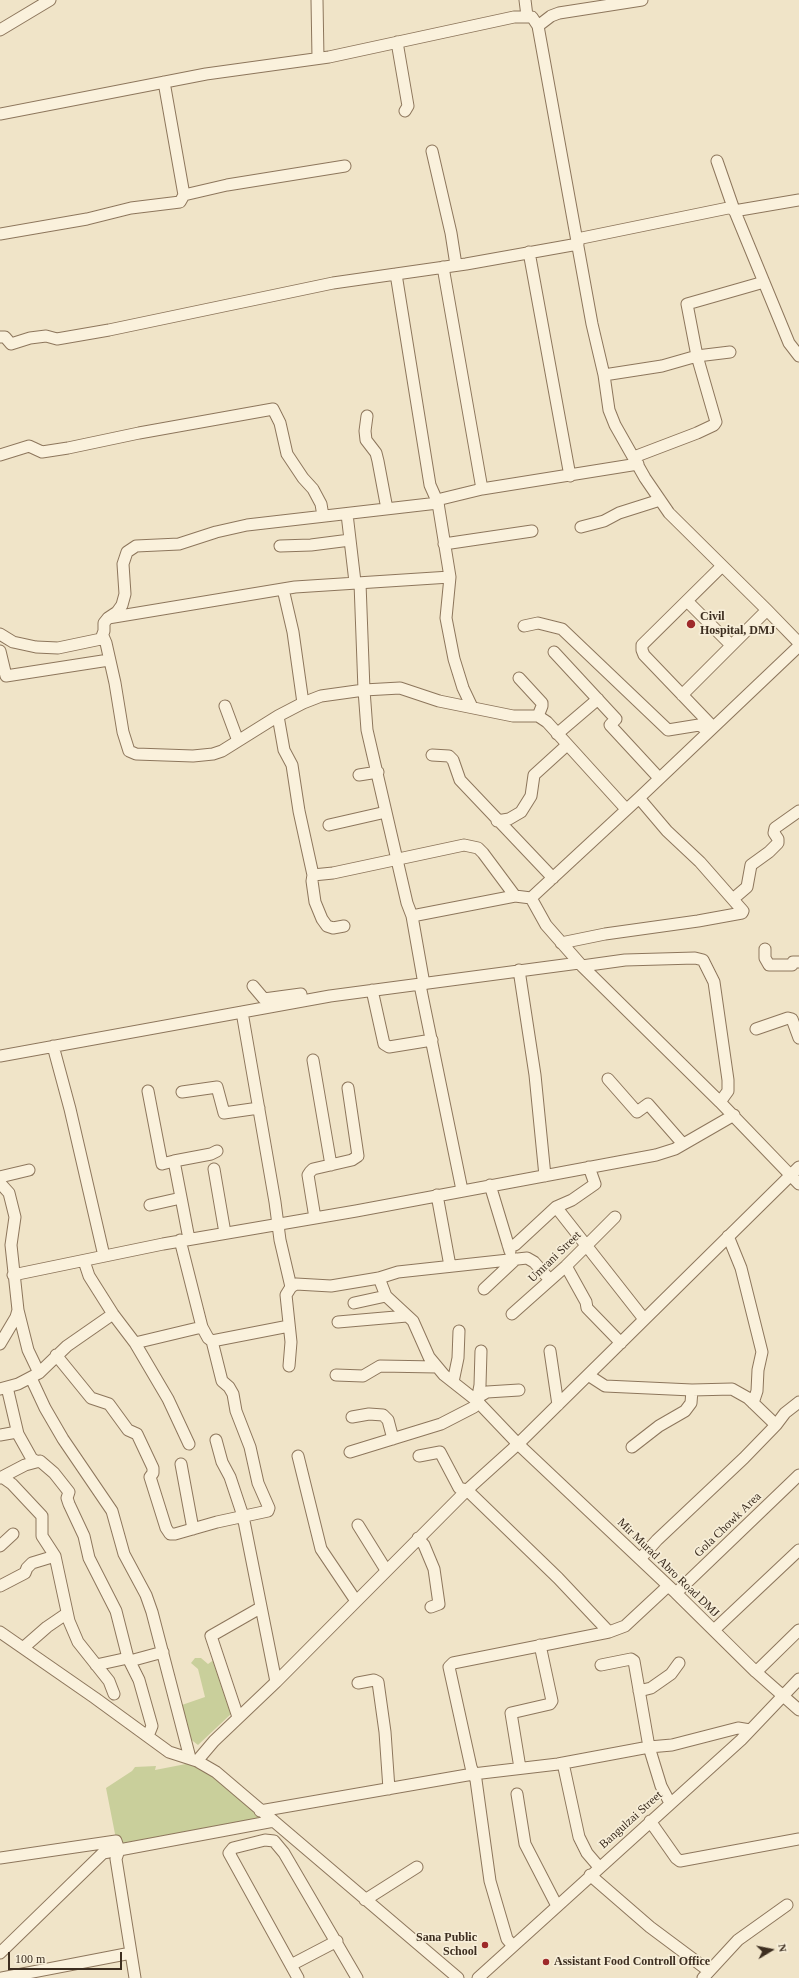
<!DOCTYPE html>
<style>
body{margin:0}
#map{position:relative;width:799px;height:1978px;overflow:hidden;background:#f0e4c8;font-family:Georgia,serif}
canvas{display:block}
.north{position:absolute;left:751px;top:1930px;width:40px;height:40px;-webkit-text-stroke:3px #f7eed8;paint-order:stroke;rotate:80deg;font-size:11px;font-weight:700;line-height:16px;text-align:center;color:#3d2e20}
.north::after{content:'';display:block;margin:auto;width:14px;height:18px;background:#3d2e20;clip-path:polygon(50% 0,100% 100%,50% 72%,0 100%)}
.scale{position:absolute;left:8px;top:1952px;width:114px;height:18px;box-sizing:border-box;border:2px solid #3d2e20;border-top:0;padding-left:5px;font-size:12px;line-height:14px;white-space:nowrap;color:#3d2e20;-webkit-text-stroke:3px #f7eed8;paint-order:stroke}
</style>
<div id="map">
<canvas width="799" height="1978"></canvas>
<div class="north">N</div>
<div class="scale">100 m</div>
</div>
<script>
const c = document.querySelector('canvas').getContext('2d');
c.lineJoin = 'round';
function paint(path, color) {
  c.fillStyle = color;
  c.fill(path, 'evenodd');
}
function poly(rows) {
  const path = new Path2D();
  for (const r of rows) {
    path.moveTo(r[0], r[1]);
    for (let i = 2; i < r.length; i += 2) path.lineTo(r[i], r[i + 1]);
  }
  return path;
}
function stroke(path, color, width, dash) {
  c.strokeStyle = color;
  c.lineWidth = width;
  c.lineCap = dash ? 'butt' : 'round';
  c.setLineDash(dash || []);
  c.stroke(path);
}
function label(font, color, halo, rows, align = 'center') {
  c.font = font + ' Georgia,serif';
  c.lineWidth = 3.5;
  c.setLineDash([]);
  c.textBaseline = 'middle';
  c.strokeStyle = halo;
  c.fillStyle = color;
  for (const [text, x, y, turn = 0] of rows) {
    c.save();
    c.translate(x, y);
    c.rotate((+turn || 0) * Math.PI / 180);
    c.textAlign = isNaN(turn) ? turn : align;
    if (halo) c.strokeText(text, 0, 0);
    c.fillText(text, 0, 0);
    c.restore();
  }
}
paint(poly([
 [195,1658,201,1658,208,1664,215,1659,232,1713,198,1745,189,1738,179,1706,205,1697,198,1669,191,1663],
 [186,1764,198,1764,212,1777,217,1775,265,1819,123,1846,116,1839,106,1788,132,1771,135,1767,156,1766,155,1770]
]), '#c9cf9b');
const minor = poly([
 [317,0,318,58],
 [525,0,527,16],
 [538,26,551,16,559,13,642,0],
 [0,30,50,0],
 [397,42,408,106,405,111],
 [164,82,184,195],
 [0,114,206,74,329,57,514,17,532,17,538,26,592,324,604,375,609,410,615,425,645,478,669,513,767,610,799,643],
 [432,151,451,233,456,265],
 [717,161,733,207,789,343,799,356],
 [734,211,799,200],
 [0,234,87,219,131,208,180,202,184,195,227,185,345,166],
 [577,239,733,207],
 [529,252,570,476],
 [443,267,482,489],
 [0,337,5,337,11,344,30,338,46,336,57,339,109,330,333,283,466,264,578,244],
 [604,375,662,366,697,356,730,352],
 [367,416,365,431,366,440,376,453,378,461,387,509],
 [0,455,29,446,42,452,68,448,139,433,273,409,280,423,287,454,303,478,313,489,321,504,323,516],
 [634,457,697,433,714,425,716,422,697,356,687,304,764,282],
 [347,514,355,582],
 [581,527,604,521,619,513,660,500],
 [444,544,532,531],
 [280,546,311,545,350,540],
 [360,583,364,690,367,730,407,903,412,916,424,984],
 [283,589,293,632,303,703],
 [687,601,731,645],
 [108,618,117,612,122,605,125,594,123,564,127,552,136,546,179,544,216,532,247,525,438,503,430,485,396,274],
 [524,626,538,623,562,629,668,730,699,725,709,731],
 [0,634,13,642,36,647,58,648,101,639,104,631,104,623,108,618,295,587,450,577],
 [103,636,106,643,115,683,123,732,129,751,136,754,193,756,213,754,222,751,278,716,303,703,321,696,364,690,400,688,439,701,513,716,538,716,547,722,626,809],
 [0,651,6,676,109,660],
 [554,652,616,719,610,725,659,778],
 [519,678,542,703,542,706,538,716],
 [682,695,767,610],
 [225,706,238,741],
 [472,707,463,688,454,659,446,618,450,577,438,503,441,499,482,489,638,464],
 [278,716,284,750,292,765,299,811,313,875,333,873,464,845,478,848,483,853,515,896],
 [713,727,644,655,642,650,642,645,722,566],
 [557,734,598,699],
 [432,755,449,756,453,760,460,780,553,878],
 [359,775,378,772],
 [497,821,509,819,521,812,531,796,534,775,567,745],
 [329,825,386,812],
 [313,875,312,881,315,902,322,919,327,926,333,928,344,926],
 [531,898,639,798,799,646],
 [733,899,747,887,751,865,769,852,778,843,778,839,774,833,775,828,799,811],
 [412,916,515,896,531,898,546,925,582,966,720,1102,799,1184],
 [561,943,605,934,698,921,742,913,743,911,700,862,667,831,639,798],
 [765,949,765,958,769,965,792,965,793,962,799,962],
 [582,966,625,960,695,958,703,960,714,982,728,1080,728,1091,720,1102],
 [519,970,535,1075,545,1176],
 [420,985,462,1190],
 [253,986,264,999,301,994],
 [372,990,384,1044,389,1047,432,1040],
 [242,1012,275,1202,280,1240,291,1287,286,1295,291,1342,289,1366],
 [756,1029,788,1018,792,1019,799,1038],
 [53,1046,70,1109,104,1256],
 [0,1056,330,996,579,963],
 [313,1060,331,1165],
 [608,1079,637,1112,648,1104,683,1144],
 [148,1091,162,1164,174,1161,189,1239],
 [182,1092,217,1087,224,1113,259,1108],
 [174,1161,211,1154,217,1151],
 [214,1169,225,1233],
 [0,1177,29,1170],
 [0,1183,9,1193,15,1217,11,1245,18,1310,16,1317,0,1344],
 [490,1185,510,1251],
 [437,1195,450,1266],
 [150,1205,181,1198],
 [556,1207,644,1319],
 [315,1218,308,1175,310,1172,313,1169,352,1160,358,1156,348,1088],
 [728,1236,741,1268,762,1352,758,1370,757,1391,753,1403],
 [180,1240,202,1327,208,1338,212,1341,289,1326],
 [508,1245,515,1245,556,1207,572,1200,595,1184,589,1167],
 [84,1261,89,1276,113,1314,135,1343,168,1399,189,1444],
 [566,1266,586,1302,587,1308,621,1343],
 [13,1275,163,1244,356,1211,656,1155,675,1149,734,1115],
 [379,1278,386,1296,413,1321,429,1357,444,1375,477,1401,518,1444,676,1593,756,1672,799,1710],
 [291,1287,296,1284,331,1286,379,1278,398,1272,527,1258,534,1262,550,1280],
 [484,1289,516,1259],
 [354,1303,386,1296],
 [18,1310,28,1350,39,1373],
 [512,1314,566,1266,615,1217],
 [338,1322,407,1316],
 [135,1343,202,1327],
 [550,1351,558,1405],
 [56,1355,91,1398,109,1404,128,1430,137,1434,153,1468,153,1473,150,1477,166,1528,170,1534,175,1534,217,1522,268,1511,269,1508,258,1483,250,1447,236,1411,233,1394,229,1387,222,1381,212,1341],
 [336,1375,363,1376,380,1366,437,1367],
 [588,1375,605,1386,692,1390,732,1389,748,1398,776,1425,744,1458,657,1540,640,1559],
 [31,1378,45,1408,63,1439,112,1511,124,1554,146,1595,152,1612,190,1758],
 [453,1382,458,1358,459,1331],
 [7,1387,18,1434,32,1459,36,1461],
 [0,1389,18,1384,39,1373,67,1346,113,1314],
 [477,1401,480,1385,481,1351],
 [352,1417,369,1414,383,1415,388,1420,393,1439],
 [776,1425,785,1413,799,1402],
 [0,1435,17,1432],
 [216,1440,222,1462,230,1477,243,1516,276,1682],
 [632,1447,659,1426,685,1411,691,1403,692,1390],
 [350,1452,441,1424,474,1407,480,1396,487,1392,519,1390],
 [298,1456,321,1549,356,1601],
 [419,1456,440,1452,459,1488,467,1490,558,1578,609,1632],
 [181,1464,193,1529],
 [2,1477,12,1484,42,1516,42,1536,55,1556,69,1621,78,1642,109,1681,114,1694],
 [0,1478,25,1465,40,1461,54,1473,69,1492,67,1498,69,1504,84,1536,89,1558,116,1611,128,1658,139,1680,152,1726,148,1736],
 [358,1525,386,1570],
 [418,1538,424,1545,434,1569,439,1604,431,1607],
 [0,1546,13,1534],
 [0,1586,25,1573,27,1568,32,1563,55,1556],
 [676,1593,799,1475],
 [714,1630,799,1550],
 [0,1632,95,1698,169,1752,197,1761,216,1772,458,1978],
 [23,1648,47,1627,66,1614],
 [130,1661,163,1652],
 [96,1665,128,1658],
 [601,1665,631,1659,634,1661,649,1747,661,1786,670,1803],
 [756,1672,799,1630],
 [358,1683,374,1680,378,1682,385,1732,389,1789],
 [639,1691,651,1688,671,1674,679,1663],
 [238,1717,211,1636,260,1608],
 [197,1761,214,1741,276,1682,467,1490,518,1444,799,1167],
 [563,1763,579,1837,587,1853,599,1867],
 [520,1768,511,1713,550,1704,552,1701,540,1645],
 [517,1794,525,1844,557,1906],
 [260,1811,473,1774,558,1764,649,1747,672,1745,738,1728,750,1730],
 [650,1821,676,1858,680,1861,799,1839],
 [0,1858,116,1841,119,1850,116,1859,135,1978],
 [590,1875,650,1927,709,1971],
 [365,1900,417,1867],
 [513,1946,507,1939,490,1881,476,1780,471,1767,449,1667,453,1663,609,1632,625,1626,668,1586],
 [0,1953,103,1853,274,1821],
 [291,1965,337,1941],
 [2,1978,131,1953],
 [298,1978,229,1853,233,1848,265,1840,274,1841,284,1853,357,1978],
 [478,1978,741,1740,799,1679],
 [703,1978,738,1940,787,1905]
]);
stroke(minor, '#8d765c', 13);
stroke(minor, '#faf1dc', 11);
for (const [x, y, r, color] of [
 [691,624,5,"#9e2a2b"],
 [485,1945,4,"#9e2a2b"],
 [546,1962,4,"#9e2a2b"]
]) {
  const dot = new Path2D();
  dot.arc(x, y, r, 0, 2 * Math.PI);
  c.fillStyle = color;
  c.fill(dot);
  stroke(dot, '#f7eed8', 1.5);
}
label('bold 12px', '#3d2e20', '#f7eed8', [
 ["Civil",700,617],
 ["Hospital, DMJ",700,631],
 ["Sana Public",477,1938,"right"],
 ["School",477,1952,"right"],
 ["Assistant Food Controll Office",554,1962]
], 'left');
label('12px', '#3d2e20', '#f7eed8', [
 ["Umrani Street",555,1257,-44],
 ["Gola Chowk Area",728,1525,-44],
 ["Mir Murad Abro Road DMJ",668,1568,44],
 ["Bangulzai Street",631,1820,-42]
]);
</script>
